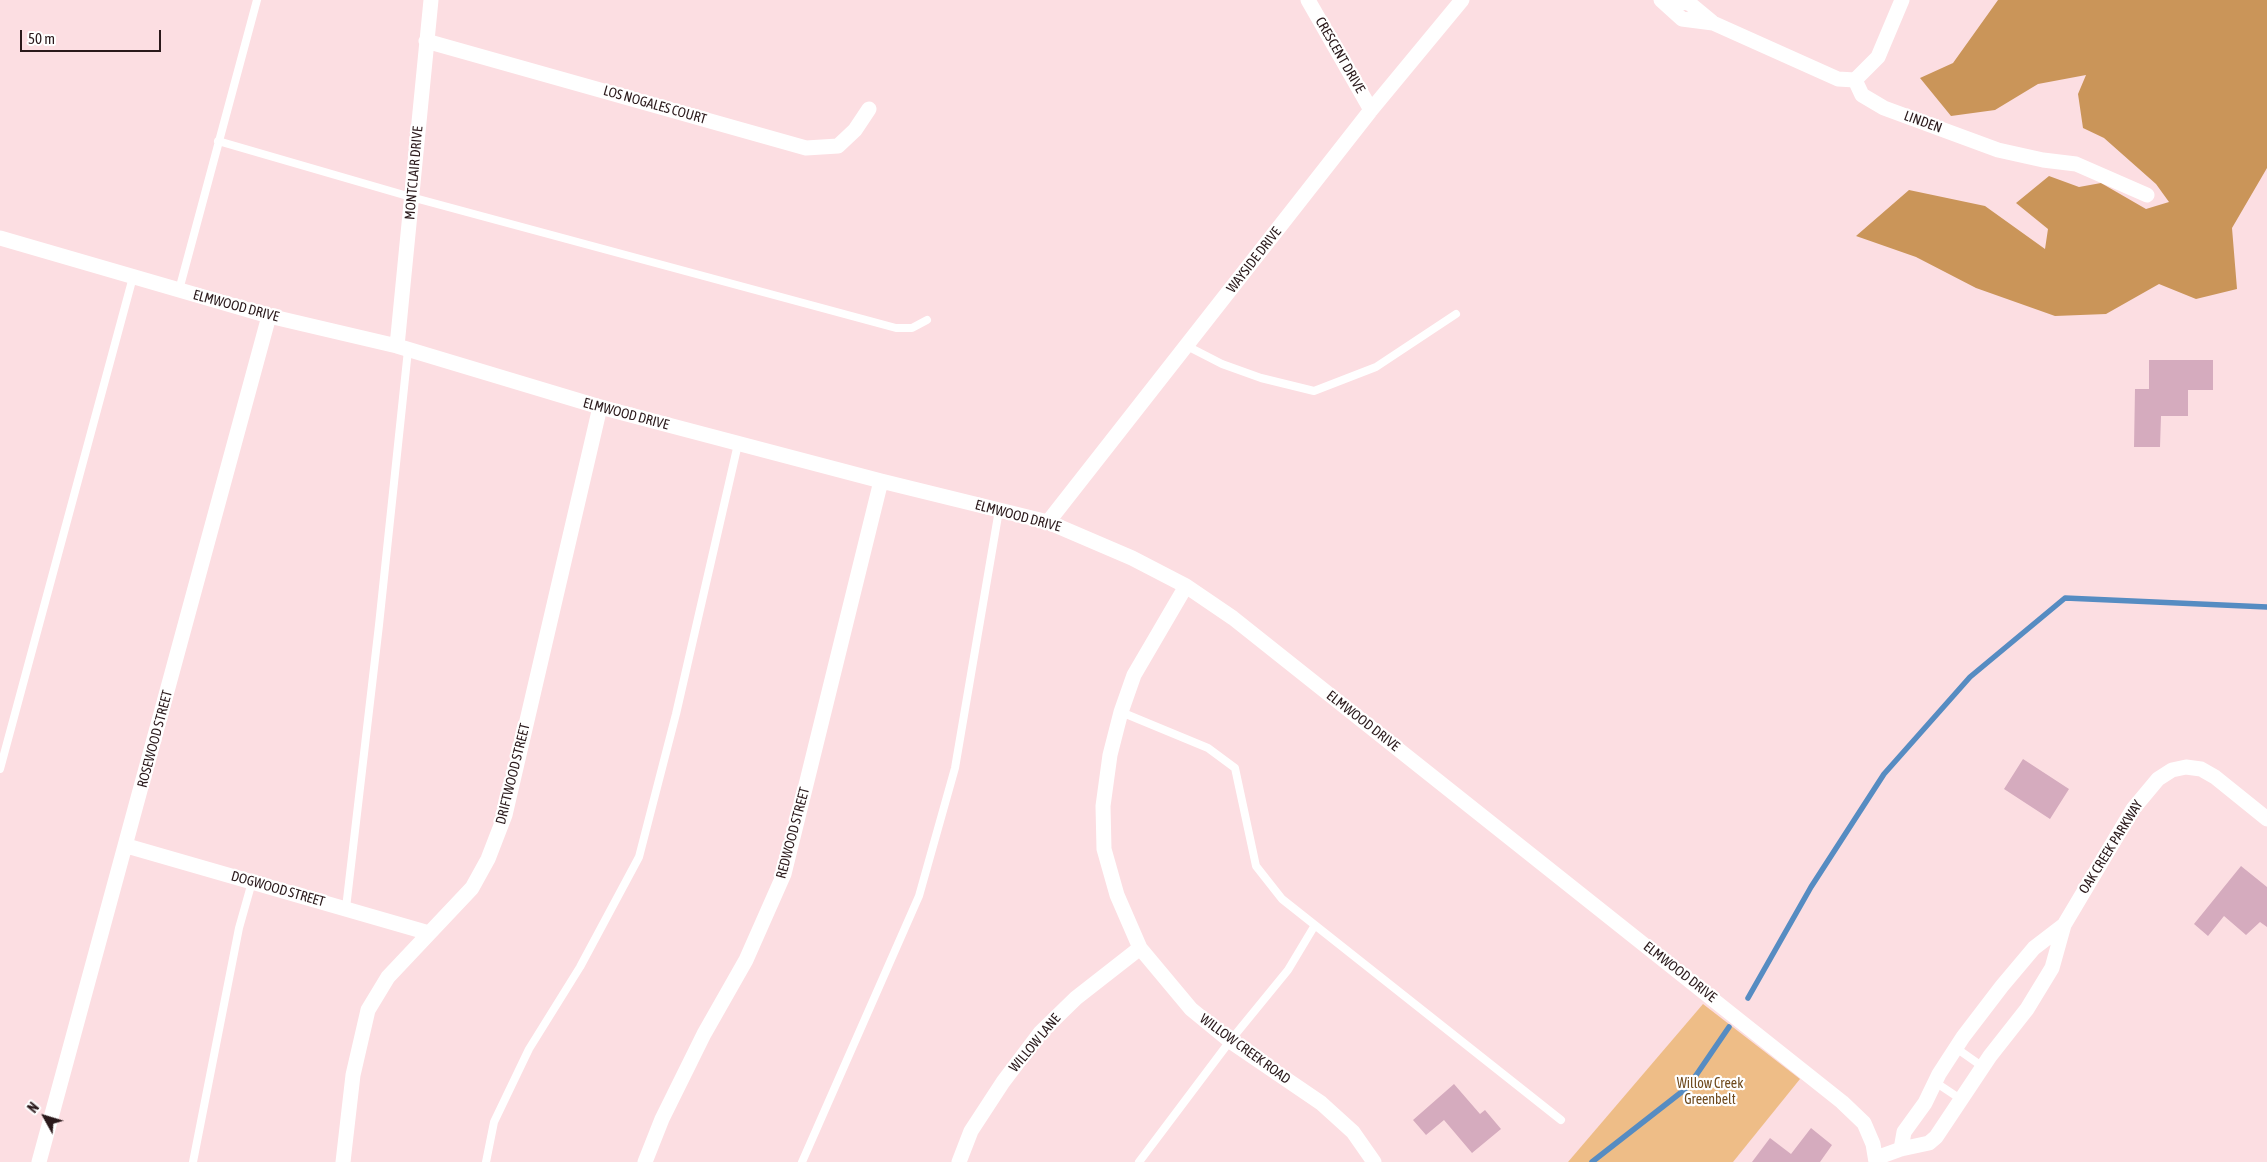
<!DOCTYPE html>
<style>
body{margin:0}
#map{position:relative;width:2267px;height:1162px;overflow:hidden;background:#fcdee2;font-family:"Asap Condensed",sans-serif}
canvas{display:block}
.north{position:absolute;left:20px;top:1092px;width:50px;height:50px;-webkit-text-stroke:4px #fff;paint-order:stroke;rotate:309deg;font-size:14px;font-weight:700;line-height:20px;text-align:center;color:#2a191b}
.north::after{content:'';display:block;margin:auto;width:18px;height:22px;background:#2a191b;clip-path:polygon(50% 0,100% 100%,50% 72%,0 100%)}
.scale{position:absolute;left:20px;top:30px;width:141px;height:22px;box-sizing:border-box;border:2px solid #2a191b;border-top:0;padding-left:6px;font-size:15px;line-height:18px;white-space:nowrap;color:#2a191b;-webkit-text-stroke:4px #fff;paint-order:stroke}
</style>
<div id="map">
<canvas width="2267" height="1162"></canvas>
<div class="north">N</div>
<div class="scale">50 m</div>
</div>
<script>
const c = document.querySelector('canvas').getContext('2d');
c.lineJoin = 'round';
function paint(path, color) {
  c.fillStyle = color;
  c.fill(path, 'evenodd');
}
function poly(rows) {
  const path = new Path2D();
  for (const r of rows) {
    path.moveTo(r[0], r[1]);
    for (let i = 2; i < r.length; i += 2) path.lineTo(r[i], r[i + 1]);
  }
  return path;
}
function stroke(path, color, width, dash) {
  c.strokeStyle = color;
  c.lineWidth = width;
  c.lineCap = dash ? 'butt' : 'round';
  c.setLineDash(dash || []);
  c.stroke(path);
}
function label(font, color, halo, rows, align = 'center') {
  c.font = font + ' "Asap Condensed",sans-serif';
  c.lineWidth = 4.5;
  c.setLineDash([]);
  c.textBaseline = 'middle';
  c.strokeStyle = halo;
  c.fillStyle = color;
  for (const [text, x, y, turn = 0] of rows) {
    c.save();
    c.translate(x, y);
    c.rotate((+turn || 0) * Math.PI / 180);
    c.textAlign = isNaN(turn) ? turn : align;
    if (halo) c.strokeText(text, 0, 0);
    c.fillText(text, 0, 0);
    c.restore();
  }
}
paint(poly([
 [1703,1004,1800,1079,1733,1162,1568,1162]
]), '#eebd87');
paint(poly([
 [1998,0,2267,0,2267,168,2232,228,2237,289,2196,299,2159,284,2106,314,2055,316,1976,288,1916,257,1856,236,1909,190,1985,206,2045,249,2048,229,2016,203,2049,176,2079,187,2101,183,2146,209,2169,202,2156,184,2104,138,2083,128,2078,94,2086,75,2038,84,1995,110,1951,116,1920,78,1953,63]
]), '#ca9559');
stroke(poly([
 [1748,998,1811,887,1884,774,1970,677,2065,598,2267,607],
 [1592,1162,1688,1087,1729,1027]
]), '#568cc2', 5.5);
paint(poly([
 [2149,360,2213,360,2213,390,2188,390,2188,416,2161,416,2160,447,2134,447,2135,389,2149,389],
 [2023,759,2069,789,2050,819,2004,789],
 [2241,866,2267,887,2267,927,2260,922,2246,935,2224,916,2208,936,2194,924],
 [1454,1084,1480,1114,1485,1110,1501,1129,1472,1153,1444,1120,1426,1135,1413,1120],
 [1811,1128,1832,1145,1820,1162,1752,1162,1770,1138,1791,1154]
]), '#d5abbe');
stroke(poly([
 [218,141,411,197,896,328,912,328,927,320],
 [179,290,257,0],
 [1187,346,1222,364,1261,378,1314,391,1376,367,1456,314],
 [1121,712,1208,748,1235,768,1256,866,1282,899,1561,1120],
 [0,769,133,277],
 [346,908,379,625,408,350],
 [1956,1048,1983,1067],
 [1935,1082,1962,1100],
 [193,1162,239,928,252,882],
 [486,1162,494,1122,529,1049,580,967,639,857,676,714,738,444],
 [802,1162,919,896,955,768,999,510],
 [1139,1162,1230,1041,1288,970,1315,925]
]), '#fff', 8);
stroke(poly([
 [1308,0,1371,110],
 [1661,0,1682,19,1713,23,1838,79,1855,80],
 [1665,0,1689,3,1712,22],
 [426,41,806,148,838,146,855,130,869,109],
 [1855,80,1862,95,1884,108,1998,150,2043,160,2076,164,2147,195],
 [1855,80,1878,57,1902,0],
 [0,238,269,316,397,346,600,407,881,481,1048,522,1132,558,1186,586,1233,618,1842,1102,1864,1123,1873,1144,1876,1162],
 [397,346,431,0],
 [1048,522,1371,110,1462,0],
 [1186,586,1134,675,1121,712,1110,755,1103,806,1104,849,1117,895,1140,948,1191,1009,1230,1041,1321,1103,1353,1132,1374,1162],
 [127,846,429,933],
 [1901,1149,1904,1132,1925,1103,1939,1074,1963,1037,2002,986,2034,948,2064,925],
 [1876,1158,1901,1149,1929,1143,1936,1137,1990,1056,2027,1009,2052,968,2064,925,2133,809,2158,779,2172,770,2186,767,2201,769,2215,777,2267,819],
 [39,1162,269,316],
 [343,1162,353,1075,368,1010,388,977,472,888,488,859,505,815,600,407],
 [645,1162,662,1119,704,1034,746,960,784,874,881,481],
 [959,1162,971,1131,1003,1082,1040,1033,1076,998,1140,948]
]), '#fff', 15);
label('14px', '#2a191b', '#fff', [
 ["CRESCENT DRIVE",1340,55,60],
 ["LOS NOGALES COURT",655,105,16],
 ["LINDEN",1923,122,20],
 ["MONTCLAIR DRIVE",414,173,-85],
 ["WAYSIDE DRIVE",1254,260,-52],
 ["ELMWOOD DRIVE",236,306,15],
 ["ELMWOOD DRIVE",626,414,15],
 ["ELMWOOD DRIVE",1018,516,15],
 ["ELMWOOD DRIVE",1363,721,38],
 ["ROSEWOOD STREET",155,739,-75],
 ["DRIFTWOOD STREET",513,774,-76],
 ["REDWOOD STREET",793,833,-75],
 ["OAK CREEK PARKWAY",2111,847,-58],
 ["DOGWOOD STREET",278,889,16],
 ["ELMWOOD DRIVE",1680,972,38],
 ["WILLOW LANE",1035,1043,-50],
 ["WILLOW CREEK ROAD",1245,1049,36]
]);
label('14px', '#6e491c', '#fff', [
 ["Willow Creek",1710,1084],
 ["Greenbelt",1710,1100]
]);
</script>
